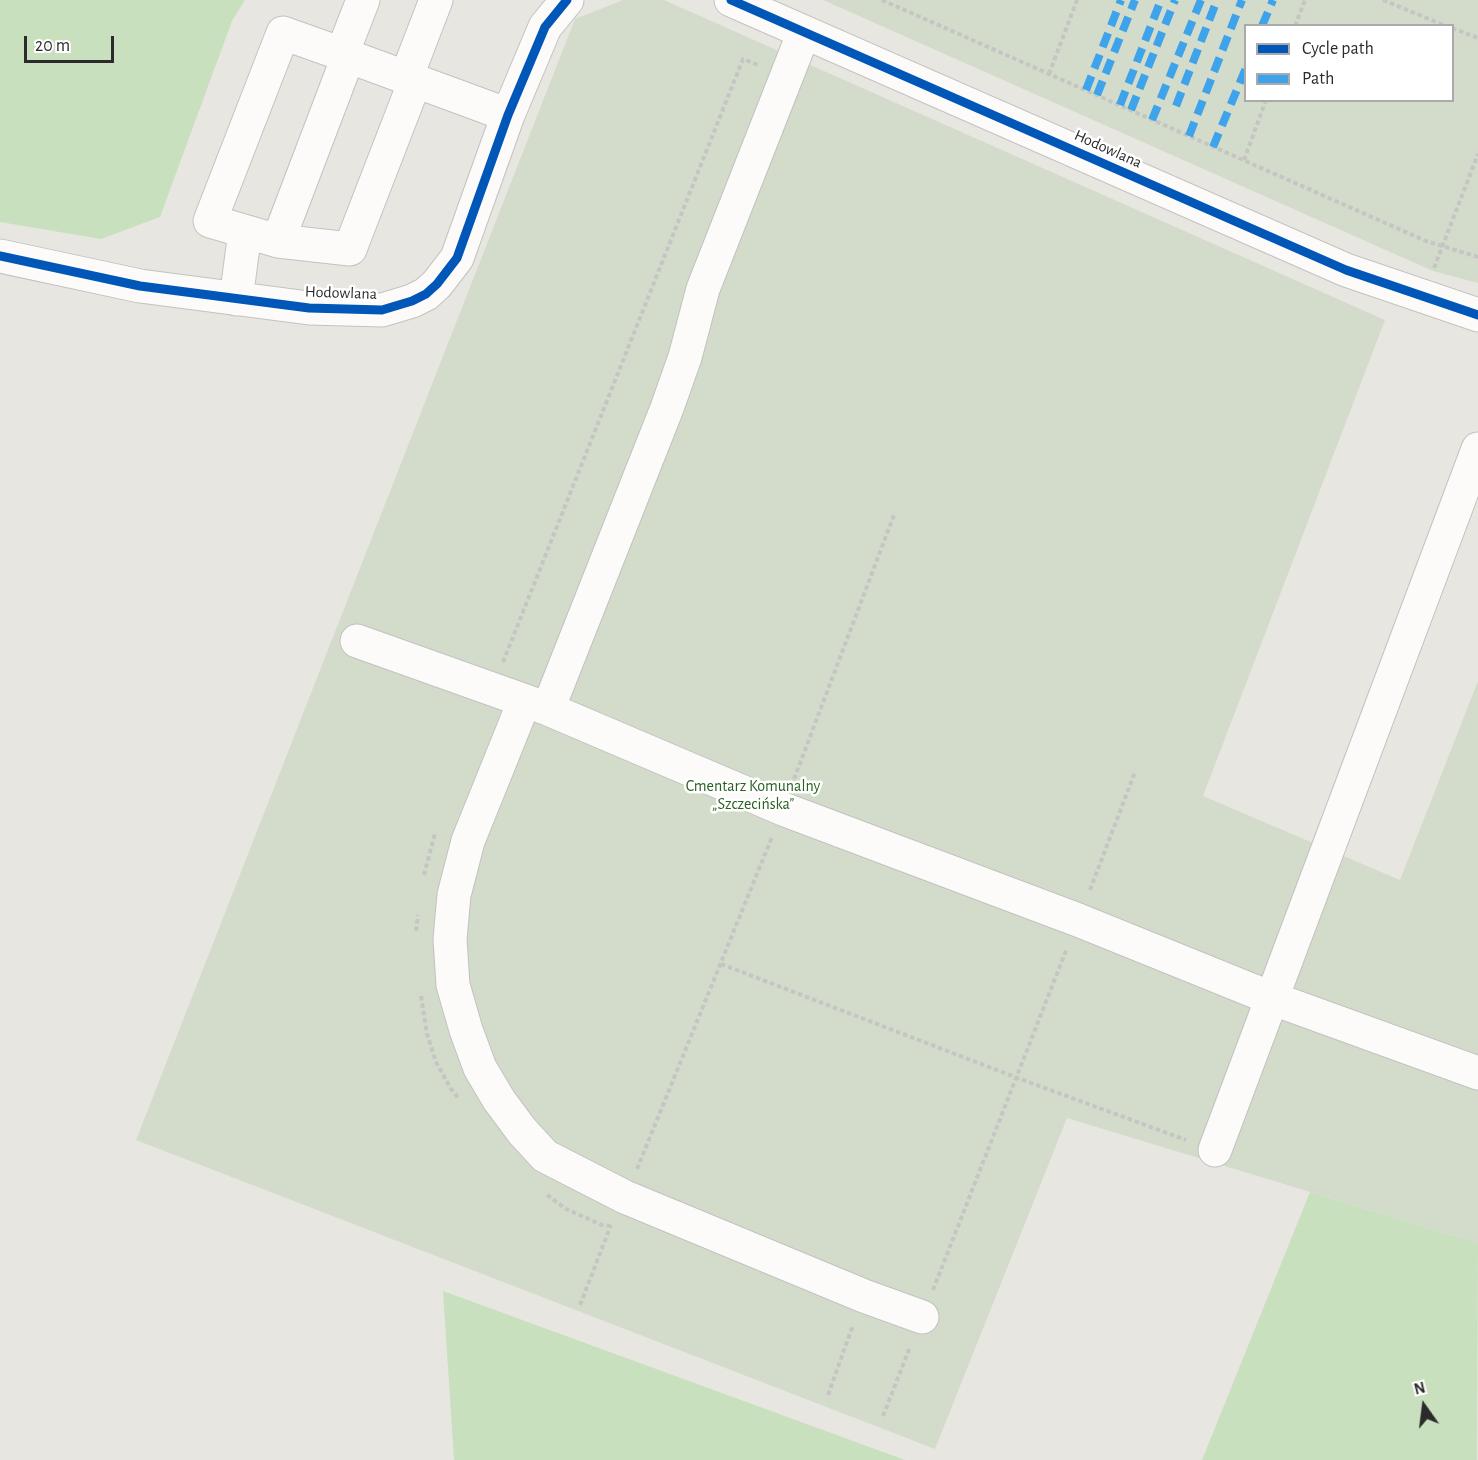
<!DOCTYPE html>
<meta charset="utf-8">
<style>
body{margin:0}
#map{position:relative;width:1478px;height:1460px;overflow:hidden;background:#e8e6e1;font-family:"Alegreya Sans",sans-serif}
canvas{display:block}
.legend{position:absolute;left:1244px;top:24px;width:210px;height:78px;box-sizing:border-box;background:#fff;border:2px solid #aaa;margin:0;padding:8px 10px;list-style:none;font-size:18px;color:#2b2b2b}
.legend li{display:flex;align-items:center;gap:12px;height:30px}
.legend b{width:30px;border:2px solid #aaa}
.north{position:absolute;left:1394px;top:1376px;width:60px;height:60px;-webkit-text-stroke:4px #fff;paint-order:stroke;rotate:346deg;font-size:16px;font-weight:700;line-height:24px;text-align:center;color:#2b2b2b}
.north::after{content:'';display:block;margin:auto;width:21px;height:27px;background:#2b2b2b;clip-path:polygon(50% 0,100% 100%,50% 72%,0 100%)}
.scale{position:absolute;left:24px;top:36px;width:90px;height:27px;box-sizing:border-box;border:3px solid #2b2b2b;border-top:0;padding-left:8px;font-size:18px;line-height:21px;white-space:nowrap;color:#2b2b2b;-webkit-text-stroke:4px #fff;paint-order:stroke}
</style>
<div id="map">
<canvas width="1478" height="1460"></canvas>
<ul class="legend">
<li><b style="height:8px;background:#0057b8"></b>Cycle path</li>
<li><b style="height:8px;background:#3ea3eb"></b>Path</li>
</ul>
<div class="north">N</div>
<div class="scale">20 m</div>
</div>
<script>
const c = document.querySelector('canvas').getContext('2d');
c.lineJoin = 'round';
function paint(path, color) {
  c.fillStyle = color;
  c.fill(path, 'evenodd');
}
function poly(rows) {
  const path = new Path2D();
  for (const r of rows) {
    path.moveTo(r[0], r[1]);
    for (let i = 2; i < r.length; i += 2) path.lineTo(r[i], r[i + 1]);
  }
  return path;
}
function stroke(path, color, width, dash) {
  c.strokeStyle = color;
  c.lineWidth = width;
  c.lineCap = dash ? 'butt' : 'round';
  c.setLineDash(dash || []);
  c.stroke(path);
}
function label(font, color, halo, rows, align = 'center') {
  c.font = font + ' "Alegreya Sans",sans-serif';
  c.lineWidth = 5;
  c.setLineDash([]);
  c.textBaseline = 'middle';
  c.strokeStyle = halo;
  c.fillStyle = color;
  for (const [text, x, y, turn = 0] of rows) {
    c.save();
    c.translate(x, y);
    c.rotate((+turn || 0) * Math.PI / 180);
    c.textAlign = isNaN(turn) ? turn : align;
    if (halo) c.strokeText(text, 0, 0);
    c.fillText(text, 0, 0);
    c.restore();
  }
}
paint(poly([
 [0,0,245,0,232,21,160,217,101,239,0,222],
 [1310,1192,1478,1243,1477,1460,1202,1460],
 [443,1291,905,1460,454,1460]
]), '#c8e0bd');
paint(poly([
 [623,0,664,0,1385,320,1203,796,1400,880,1478,681,1478,1243,1067,1118,935,1449,136,1140,575,19],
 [823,0,1478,0,1478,283,1433,271],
 [1246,26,1452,26,1452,100,1246,100]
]), '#d3dcca');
const minor = poly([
 [731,0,1346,270,1478,315],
 [342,54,363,0],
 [406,78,436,0],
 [415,81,350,249,278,241,210,221,283,33,342,54,462,98,508,115],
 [278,241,348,57],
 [0,256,140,286,309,308,382,310,412,301,426,294,437,284,457,258,508,115,545,27,567,0],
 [236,299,245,232],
 [357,641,548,709,783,809,1078,920,1271,998,1478,1073],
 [524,702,468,841,454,895,450,939,453,985,466,1030,480,1068,499,1100,522,1131,545,1156,625,1197,864,1296,922,1317],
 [548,709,667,408,685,357,703,289,804,32],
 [1215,1150,1478,449]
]);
stroke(minor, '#c2c2c1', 35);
stroke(poly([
 [882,0,1426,241,1478,257],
 [1383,0,1446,26],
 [1295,26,1305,0],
 [1452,28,1478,38],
 [1049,74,1077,0],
 [1244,160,1266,100],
 [1434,268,1478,154],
 [503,662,743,59,758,65],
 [794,779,894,515],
 [424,875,435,833],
 [1090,890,1135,772],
 [416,931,418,915],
 [721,964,1015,1077,1186,1140],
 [421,996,427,1034,436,1062,451,1089,459,1099],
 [637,1169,772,837],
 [547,1195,566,1209,602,1225,610,1226],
 [933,1290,1067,948],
 [580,1305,611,1225],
 [828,1395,853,1325],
 [883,1416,910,1347]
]), '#c5c5c4', 4, [4.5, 3]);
stroke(minor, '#fcfbfa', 33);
stroke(poly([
 [1262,26,1273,0],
 [1086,90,1121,0],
 [1097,95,1135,0],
 [1120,105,1161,0],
 [1176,106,1217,0],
 [1131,110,1175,0],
 [1152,120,1201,0],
 [1189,136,1242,0],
 [1213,147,1246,68]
]), '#3ea3eb', 8, [15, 8]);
stroke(poly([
 [731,0,1346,270,1478,315],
 [0,256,140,286,309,308,382,310,412,301,426,294,437,284,457,258,508,115,545,27,567,0]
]), '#0057b8', 9);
label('16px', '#2b2b2b', '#fff', [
 ["Hodowlana",1108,149,24],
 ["Hodowlana",341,293,2]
]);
label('16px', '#286122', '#fff', [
 ["Cmentarz Komunalny",753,786],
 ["„Szczecińska”",753,804]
]);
</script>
